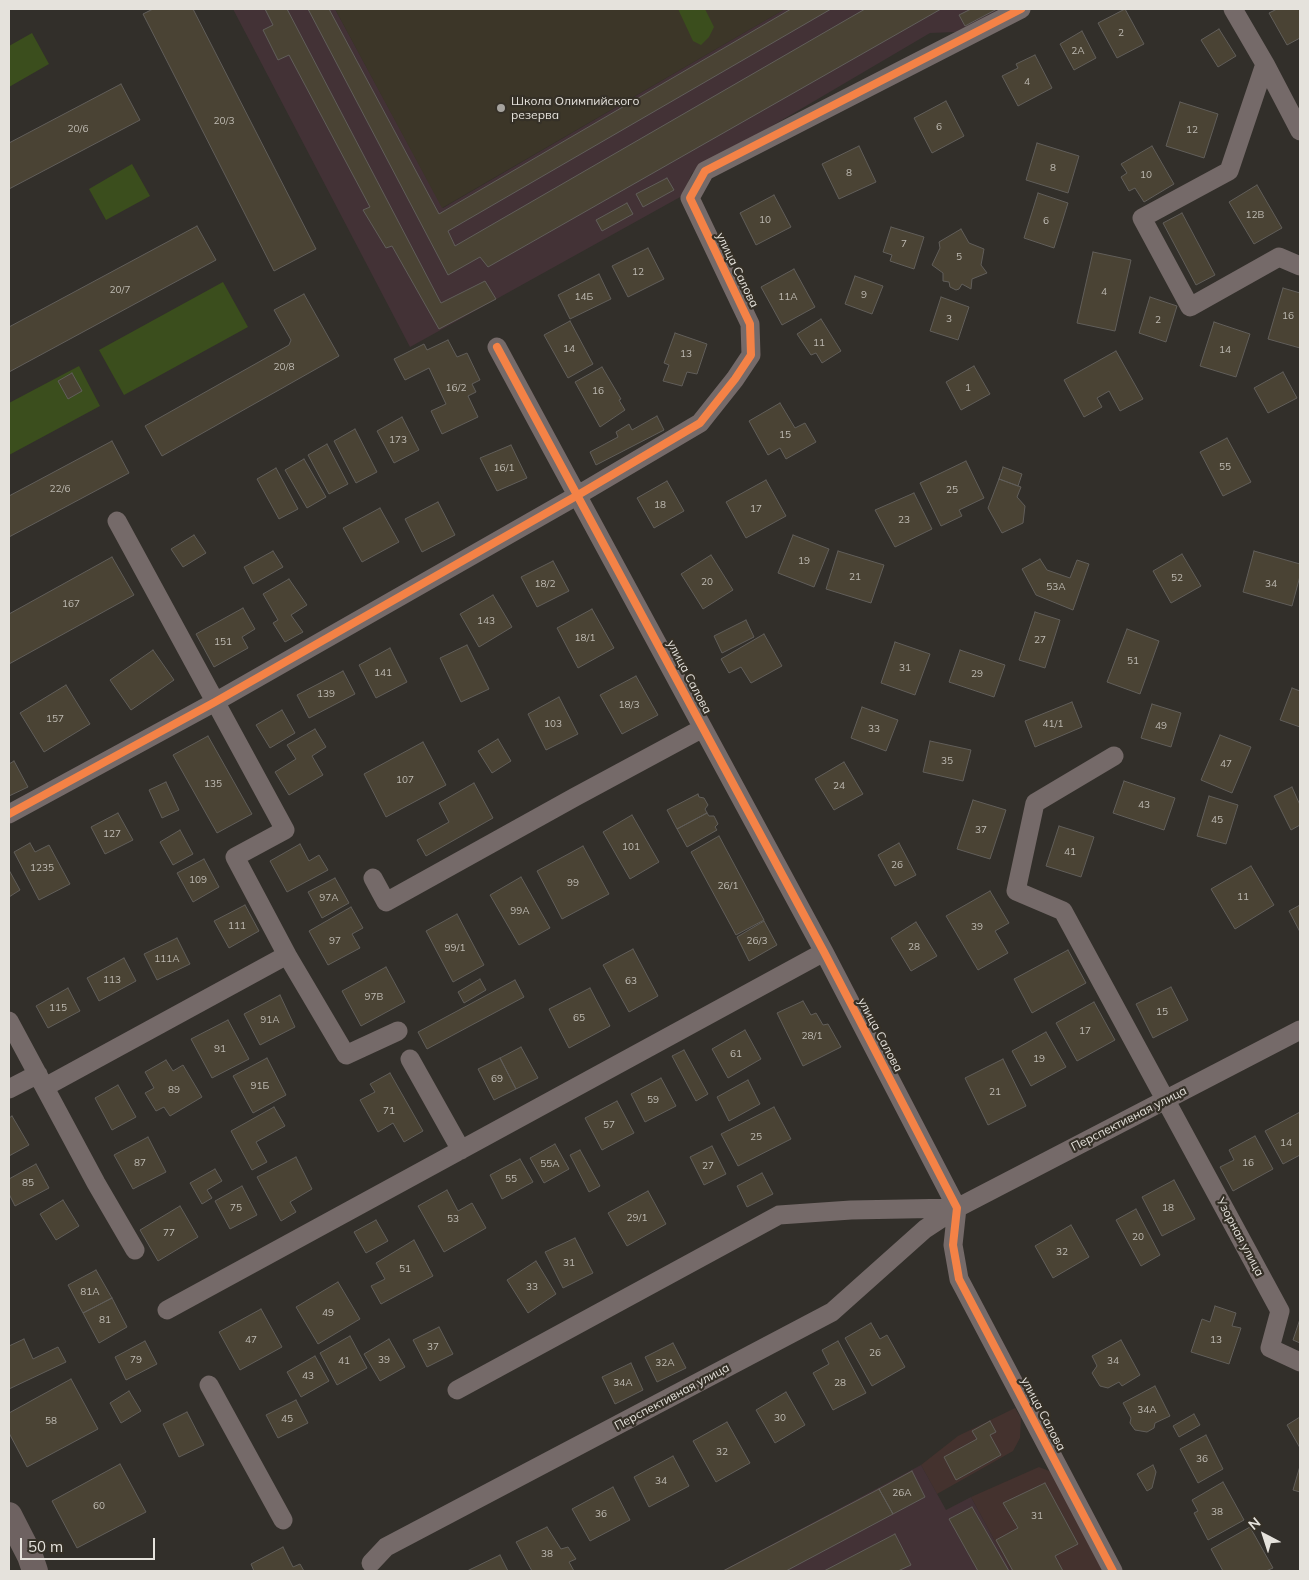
<!DOCTYPE html>
<meta charset="utf-8">
<style>
body{margin:0}
#map{position:relative;width:1309px;height:1580px;overflow:hidden;background:#322f2a;font-family:Mulish,sans-serif}
canvas{display:block}
.frame{position:absolute;inset:0;border:10px solid #e5e2dc;pointer-events:none}
.north{position:absolute;left:1239px;top:1510px;width:50px;height:50px;-webkit-text-stroke:4px #353027;paint-order:stroke;rotate:320deg;font-size:14px;font-weight:700;line-height:20px;text-align:center;color:#e5e2dc}
.north::after{content:'';display:block;margin:auto;width:18px;height:22px;background:#e5e2dc;clip-path:polygon(50% 0,100% 100%,50% 72%,0 100%)}
.scale{position:absolute;left:20px;top:1538px;width:135px;height:22px;box-sizing:border-box;border:2px solid #e5e2dc;border-top:0;padding-left:6px;font-size:15px;line-height:18px;white-space:nowrap;color:#e5e2dc;-webkit-text-stroke:4px #353027;paint-order:stroke}
</style>
<div id="map">
<canvas width="1309" height="1580"></canvas>
<div class="frame"></div>
<div class="north">N</div>
<div class="scale">50 m</div>
</div>
<script>
const c = document.querySelector('canvas').getContext('2d');
c.lineJoin = 'round';
function paint(path, color) {
  c.fillStyle = color;
  c.fill(path, 'evenodd');
}
function poly(rows) {
  const path = new Path2D();
  for (const r of rows) {
    path.moveTo(r[0], r[1]);
    for (let i = 2; i < r.length; i += 2) path.lineTo(r[i], r[i + 1]);
  }
  return path;
}
function stroke(path, color, width, dash) {
  c.strokeStyle = color;
  c.lineWidth = width;
  c.lineCap = dash ? 'butt' : 'round';
  c.setLineDash(dash || []);
  c.stroke(path);
}
function label(font, color, halo, rows, align = 'center') {
  c.font = font + ' Mulish,sans-serif';
  c.lineWidth = 4.5;
  c.setLineDash([]);
  c.textBaseline = 'middle';
  c.strokeStyle = halo;
  c.fillStyle = color;
  for (const [text, x, y, turn = 0] of rows) {
    c.save();
    c.translate(x, y);
    c.rotate((+turn || 0) * Math.PI / 180);
    c.textAlign = isNaN(turn) ? turn : align;
    if (halo) c.strokeText(text, 0, 0);
    c.fillText(text, 0, 0);
    c.restore();
  }
}
paint(poly([
 [1015,1408,1021,1418,1020,1438,1013,1451,937,1494,921,1465,958,1436],
 [1039,1467,1052,1472,1106,1571,1011,1571,971,1497]
]), '#44322e');
paint(poly([
 [233,9,335,9,443,208,785,9,1000,9,956,32,930,33,692,173,682,196,410,347],
 [921,1465,946,1510,971,1497,1011,1571,722,1571]
]), '#433236');
paint(poly([
 [335,9,785,9,442,208]
]), '#3c3628');
paint(poly([
 [678,9,705,9,714,27,709,37,701,45,693,41],
 [32,33,49,64,9,87,9,46],
 [132,164,150,196,106,220,89,189],
 [223,282,248,327,124,395,99,350],
 [79,366,100,406,9,455,9,403]
]), '#3b4e1d');
const building = poly([
 [153,9,193,9,316,249,274,271,143,14,153,9],
 [265,9,287,9,441,303,485,281,496,299,439,329,392,246,386,248,363,210,370,207,289,55,278,60,263,30,273,25,265,9],
 [308,9,329,9,439,214,791,9,831,9,448,231,455,246,865,9,941,9,488,267,480,257,448,275,308,9],
 [971,9,997,9,965,26,959,15,971,9],
 [1125,9,1144,44,1117,58,1098,23,1125,9],
 [1277,9,1300,9,1300,38,1287,45,1269,13,1277,9],
 [1219,29,1236,56,1218,67,1201,40,1219,29],
 [1082,31,1096,58,1074,70,1060,44,1082,31],
 [1035,55,1052,88,1018,106,1002,76,1018,68,1016,64,1035,55],
 [121,84,140,120,9,189,9,143,121,84],
 [946,101,964,136,932,153,914,118,946,101],
 [1180,102,1218,114,1204,158,1166,146,1180,102],
 [1037,143,1079,156,1068,193,1026,180,1037,143],
 [859,146,876,182,839,199,822,164,859,146],
 [1152,146,1174,184,1144,202,1135,188,1129,191,1121,177,1127,173,1121,164,1152,146],
 [667,178,674,190,643,207,636,194,667,178],
 [1257,185,1282,228,1254,244,1229,202,1257,185],
 [1038,193,1068,203,1054,248,1024,238,1038,193],
 [774,195,791,227,756,245,740,213,774,195],
 [627,203,633,214,602,231,596,220,627,203],
 [1182,213,1215,275,1196,285,1163,223,1182,213],
 [197,226,216,260,9,372,9,327,197,226],
 [891,227,924,237,914,269,890,261,892,255,883,252,891,227],
 [961,229,969,243,984,249,981,265,987,273,972,279,971,289,962,284,959,289,956,290,950,287,949,282,943,281,943,273,932,265,940,248,939,242,961,229],
 [648,248,664,279,628,297,612,266,648,248],
 [1093,252,1131,260,1115,331,1077,323,1093,252],
 [794,269,815,307,782,325,761,287,794,269],
 [599,274,611,299,570,319,558,295,599,274],
 [855,276,883,286,872,314,845,304,855,276],
 [1283,288,1300,293,1300,348,1268,339,1283,288],
 [304,294,339,356,162,456,145,426,289,345,291,340,274,310,304,294],
 [941,297,969,307,958,340,930,331,941,297],
 [1150,297,1177,306,1166,342,1139,333,1150,297],
 [821,319,841,351,822,363,816,353,811,355,797,334,821,319],
 [570,321,593,364,568,378,544,335,570,321],
 [1214,322,1250,334,1236,377,1200,366,1214,322],
 [675,333,707,344,697,374,687,372,682,386,663,381,669,365,664,363,675,333],
 [448,340,457,357,467,353,480,380,472,384,476,392,468,396,478,417,442,434,431,411,446,404,429,368,405,380,394,359,424,344,427,350,448,340],
 [1116,351,1143,399,1120,411,1109,391,1097,398,1102,407,1084,417,1064,380,1116,351],
 [974,366,990,394,961,410,946,382,974,366],
 [602,367,621,399,619,400,625,410,600,427,575,382,602,367],
 [1283,372,1297,398,1268,413,1254,388,1283,372],
 [72,373,82,391,68,399,58,381,72,373],
 [780,403,795,428,805,423,816,442,786,459,780,448,768,455,749,421,780,403],
 [657,416,664,430,596,465,590,452,618,437,616,432,629,424,632,430,657,416],
 [402,417,419,450,394,463,377,431,402,417],
 [355,429,377,472,356,483,334,441,355,429],
 [1227,438,1251,482,1223,496,1200,452,1227,438],
 [112,441,129,473,9,537,9,496,112,441],
 [327,444,348,484,329,494,308,455,327,444],
 [511,445,527,478,497,491,480,458,511,445],
 [304,459,326,497,307,508,285,470,304,459],
 [966,461,984,498,959,510,962,516,941,526,920,483,966,461],
 [1003,467,1022,474,1018,486,999,479,1003,467],
 [276,468,298,509,279,519,257,479,276,468],
 [999,479,1021,487,1017,497,1025,506,1023,523,1002,533,988,508,999,479],
 [766,480,786,516,746,538,726,502,766,480],
 [667,481,684,511,654,528,637,498,667,481],
 [914,493,932,529,895,547,875,510,914,493],
 [438,502,455,535,422,552,405,519,438,502],
 [380,508,399,542,362,562,343,528,380,508],
 [194,535,206,553,183,567,171,549,194,535],
 [793,535,829,549,814,587,778,573,793,535],
 [273,551,283,567,253,584,244,567,273,551],
 [838,551,884,565,871,603,826,589,838,551],
 [1254,551,1300,564,1300,576,1292,606,1243,592,1254,551],
 [1182,554,1201,586,1171,603,1153,571,1182,554],
 [711,555,733,590,703,609,681,574,711,555],
 [112,557,134,595,9,664,9,614,112,557],
 [1040,559,1047,570,1070,578,1077,560,1089,564,1073,610,1036,595,1022,569,1040,559],
 [553,561,569,591,537,607,521,577,553,561],
 [289,579,307,605,291,615,303,632,285,642,273,623,278,620,263,594,289,579],
 [493,595,512,627,479,647,460,614,493,595],
 [243,608,255,629,242,637,248,648,214,667,196,634,243,608],
 [592,609,614,648,578,668,557,628,592,609],
 [1035,612,1060,620,1045,668,1019,660,1035,612],
 [746,620,754,637,722,653,714,636,746,620],
 [1127,629,1159,641,1140,694,1107,682,1127,629],
 [764,634,782,666,751,683,741,667,729,673,721,659,764,634],
 [895,642,930,654,915,695,881,683,895,642],
 [467,645,489,689,461,702,440,658,467,645],
 [390,648,407,682,376,698,359,665,390,648],
 [153,650,174,680,131,710,110,680,153,650],
 [960,650,1005,665,994,697,949,682,960,650],
 [343,671,355,694,309,718,297,695,343,671],
 [636,676,658,715,622,734,600,695,636,676],
 [66,685,90,724,44,752,20,713,66,685],
 [1292,688,1300,691,1300,727,1280,720,1292,688],
 [559,697,578,734,546,750,528,714,559,697],
 [1072,702,1082,727,1035,747,1025,721,1072,702],
 [1152,704,1181,713,1171,747,1141,738,1152,704],
 [862,707,898,720,886,751,851,738,862,707],
 [282,710,295,733,270,748,256,725,282,710],
 [315,729,326,747,312,756,323,775,289,795,275,772,296,759,287,745,315,729],
 [1220,735,1251,747,1232,793,1201,780,1220,735],
 [208,736,252,814,217,833,173,755,208,736],
 [498,739,511,761,492,773,478,751,498,739],
 [930,741,971,750,963,781,923,772,930,741],
 [423,742,446,785,386,817,364,774,423,742],
 [14,761,28,787,9,796,9,764,14,761],
 [844,762,863,794,834,810,815,779,844,762],
 [1124,781,1175,798,1164,830,1113,813,1124,781],
 [166,782,179,810,162,818,149,790,166,782],
 [474,783,493,818,426,856,417,840,449,822,439,803,474,783],
 [1292,787,1300,805,1300,825,1291,830,1274,796,1292,787],
 [698,794,699,797,704,798,708,805,705,809,707,813,677,829,667,810,698,794],
 [1209,796,1238,805,1226,844,1197,836,1209,796],
 [973,800,1006,810,990,859,957,849,973,800],
 [118,813,133,840,105,854,91,827,118,813],
 [707,813,709,816,714,816,718,824,715,827,717,830,687,847,677,829,707,813],
 [632,815,659,862,630,879,603,832,632,815],
 [1059,826,1094,837,1081,877,1046,866,1059,826],
 [180,830,193,854,173,865,160,842,180,830],
 [719,836,764,920,736,935,691,852,719,836],
 [30,843,35,852,49,845,70,884,39,900,14,852,30,843],
 [899,843,916,875,895,886,878,855,899,843],
 [300,844,309,861,319,855,328,870,287,892,270,861,300,844],
 [583,846,609,894,562,919,537,871,583,846],
 [204,859,219,887,193,902,177,873,204,859],
 [1251,866,1274,905,1235,929,1211,889,1251,866],
 [9,870,20,890,9,897,9,870],
 [521,877,550,928,519,945,490,895,521,877],
 [335,878,349,903,322,918,308,892,335,878],
 [990,891,1009,923,995,931,1008,953,978,970,946,916,990,891],
 [245,905,259,931,229,948,214,921,245,905],
 [1300,905,1300,932,1289,911,1300,905],
 [351,907,363,928,352,934,360,948,328,965,309,931,351,907],
 [457,914,484,965,453,982,426,931,457,914],
 [764,921,777,945,749,961,737,937,764,921],
 [916,922,937,956,911,971,891,938,916,922],
 [177,938,190,964,157,980,144,954,177,938],
 [633,949,658,996,629,1012,603,965,633,949],
 [1068,950,1086,983,1032,1013,1014,979,1068,950],
 [124,958,136,981,99,1001,87,978,124,958],
 [386,967,405,1002,361,1026,342,991,386,967],
 [480,979,486,990,464,1003,458,992,480,979],
 [515,980,524,997,427,1049,418,1032,515,980],
 [1171,987,1188,1020,1153,1038,1136,1004,1171,987],
 [68,988,80,1011,48,1028,36,1006,68,988],
 [590,988,610,1026,569,1048,549,1009,590,988],
 [280,995,295,1027,260,1045,244,1014,280,995],
 [803,1001,811,1015,816,1013,823,1025,828,1024,841,1047,803,1066,777,1013,803,1001],
 [1094,1002,1115,1040,1077,1061,1056,1023,1094,1002],
 [228,1020,249,1059,212,1078,191,1039,228,1020],
 [745,1030,761,1059,728,1078,712,1049,745,1030],
 [1046,1032,1066,1067,1031,1086,1012,1051,1046,1032],
 [521,1047,538,1078,516,1089,500,1058,521,1047],
 [684,1050,708,1094,696,1101,672,1056,684,1050],
 [267,1058,286,1095,253,1113,233,1076,267,1058],
 [500,1058,516,1089,494,1100,478,1069,500,1058],
 [1003,1059,1026,1106,988,1125,965,1078,1003,1059],
 [166,1060,173,1071,183,1065,202,1097,170,1116,164,1107,156,1111,145,1093,154,1088,145,1072,166,1060],
 [390,1073,423,1131,404,1142,393,1123,378,1132,360,1100,375,1092,370,1084,390,1073],
 [661,1078,676,1106,645,1122,631,1094,661,1078],
 [748,1080,760,1104,729,1121,717,1097,748,1080],
 [118,1085,136,1117,112,1130,95,1098,118,1085],
 [617,1101,634,1133,602,1150,585,1118,617,1101],
 [274,1107,285,1126,256,1142,267,1162,252,1170,231,1131,274,1107],
 [774,1107,791,1139,738,1166,721,1134,774,1107],
 [1300,1112,1300,1155,1283,1164,1265,1131,1300,1112],
 [12,1116,29,1145,9,1156,9,1118,12,1116],
 [1255,1136,1273,1169,1233,1191,1220,1167,1234,1160,1229,1150,1255,1136],
 [148,1137,166,1172,133,1189,114,1155,148,1137],
 [555,1144,569,1169,544,1183,530,1158,555,1144],
 [712,1146,726,1174,704,1185,690,1157,712,1146],
 [580,1150,600,1186,589,1192,570,1155,580,1150],
 [296,1157,312,1189,290,1202,296,1212,281,1221,257,1177,296,1157],
 [520,1159,533,1182,502,1199,490,1175,520,1159],
 [36,1164,49,1188,15,1206,9,1194,9,1179,36,1164],
 [215,1169,222,1181,207,1190,212,1198,202,1204,190,1183,215,1169],
 [762,1173,773,1194,747,1207,737,1186,762,1173],
 [1174,1180,1195,1219,1162,1236,1142,1197,1174,1180],
 [242,1186,257,1215,230,1229,215,1201,242,1186],
 [447,1190,458,1211,472,1203,486,1228,444,1252,418,1206,447,1190],
 [648,1191,666,1224,627,1246,608,1213,648,1191],
 [63,1200,79,1226,56,1240,40,1214,63,1200],
 [180,1206,198,1237,158,1261,140,1230,180,1206],
 [1136,1209,1160,1255,1141,1266,1116,1220,1136,1209],
 [376,1220,388,1241,366,1253,354,1232,376,1220],
 [1071,1225,1089,1257,1053,1278,1035,1246,1071,1225],
 [575,1238,593,1273,563,1288,545,1252,575,1238],
 [414,1240,433,1276,381,1304,371,1286,385,1279,376,1263,414,1240],
 [536,1261,556,1294,528,1313,507,1280,536,1261],
 [96,1270,112,1298,83,1313,68,1285,96,1270],
 [338,1282,360,1319,318,1344,296,1307,338,1282],
 [112,1298,127,1327,99,1343,83,1313,112,1298],
 [1215,1306,1236,1313,1232,1326,1241,1328,1229,1364,1191,1352,1202,1319,1210,1322,1215,1306],
 [261,1309,282,1347,240,1370,219,1332,261,1309],
 [1300,1319,1300,1343,1293,1340,1300,1319],
 [871,1323,880,1339,887,1335,905,1367,872,1386,845,1338,871,1323],
 [439,1327,453,1354,427,1367,413,1340,439,1327],
 [350,1336,367,1368,337,1385,320,1353,350,1336],
 [24,1339,33,1359,58,1347,66,1362,9,1389,9,1346,24,1339],
 [389,1339,405,1367,380,1381,364,1354,389,1339],
 [1121,1340,1140,1375,1122,1386,1119,1382,1108,1388,1100,1386,1092,1373,1097,1366,1092,1356,1121,1340],
 [145,1341,157,1364,126,1380,115,1357,145,1341],
 [838,1341,866,1393,833,1410,813,1373,829,1364,822,1350,838,1341],
 [673,1343,686,1368,657,1382,645,1357,673,1343],
 [315,1356,329,1381,301,1397,287,1372,315,1356],
 [631,1363,643,1390,615,1404,602,1377,631,1363],
 [71,1379,98,1429,27,1467,9,1433,9,1413,71,1379],
 [1155,1386,1170,1416,1155,1423,1154,1428,1147,1432,1135,1430,1130,1423,1131,1418,1123,1403,1155,1386],
 [129,1391,141,1411,121,1423,110,1403,129,1391],
 [786,1392,805,1425,775,1443,756,1410,786,1392],
 [296,1400,308,1423,278,1438,266,1415,296,1400],
 [187,1412,204,1445,179,1457,163,1424,187,1412],
 [1194,1414,1200,1425,1179,1437,1173,1426,1194,1414],
 [1300,1417,1300,1448,1287,1425,1300,1417],
 [990,1421,996,1432,990,1435,1001,1455,956,1480,944,1457,977,1439,972,1431,990,1421],
 [727,1422,750,1463,716,1482,693,1441,727,1422],
 [1206,1435,1223,1469,1198,1483,1180,1449,1206,1435],
 [673,1456,689,1486,649,1507,634,1477,673,1456],
 [120,1464,146,1512,77,1548,52,1501,120,1464],
 [1153,1465,1156,1472,1152,1488,1147,1491,1137,1474,1153,1465],
 [1300,1466,1300,1492,1293,1490,1300,1466],
 [912,1471,925,1497,893,1514,879,1489,912,1471],
 [1223,1482,1244,1520,1208,1540,1194,1513,1198,1511,1192,1500,1223,1482],
 [1045,1483,1078,1544,1055,1556,1063,1571,1013,1571,996,1540,1018,1528,1003,1503,1045,1483],
 [613,1487,630,1520,590,1541,572,1509,613,1487],
 [879,1489,893,1514,786,1571,723,1571,879,1489],
 [972,1507,1009,1571,978,1571,949,1519,972,1507],
 [547,1527,561,1549,568,1547,576,1559,569,1562,574,1571,532,1571,516,1542,547,1527],
 [1250,1527,1273,1568,1266,1571,1223,1571,1211,1549,1250,1527],
 [895,1534,911,1565,898,1571,824,1571,895,1534],
 [283,1547,293,1567,300,1564,304,1571,254,1571,251,1564,283,1547],
 [500,1555,508,1571,467,1571,500,1555]
]);
paint(building, '#4a4334');
stroke(building, '#615e5a', 1);
stroke(poly([
 [1233,9,1265,64,1300,131],
 [1265,64,1229,171,1142,218,1190,307,1279,257,1300,266],
 [497,347,824,952,957,1208,953,1245,959,1279,1113,1571],
 [117,521,285,830,235,857,287,955],
 [1114,756,1035,803,1016,891,1063,911,1280,1311,1270,1348,1300,1362],
 [9,814,215,702,578,495,700,423,735,379,751,355,750,324,690,198,705,171,1021,9],
 [373,878,386,902,575,797,703,728],
 [9,1021,96,1183,135,1250],
 [410,1059,461,1150],
 [45,1087,287,955,346,1055,398,1031],
 [9,1089,38,1074],
 [167,1310,824,952],
 [209,1385,283,1520],
 [457,1390,779,1215,851,1210,957,1208],
 [371,1563,386,1547,832,1312,925,1229,957,1208,1300,1030]
]), '#756a69', 19);
stroke(poly([
 [9,1515,30,1556,35,1571]
]), '#6e6261', 26);
stroke(poly([
 [497,347,824,952,957,1208,953,1245,959,1279,1113,1571],
 [9,814,215,702,578,495,700,423,735,379,751,355,750,324,690,198,705,171,1021,9]
]), '#f48246', 8);
for (const [x, y, r, color] of [
 [501,108,5,"#a6a39e"]
]) {
  const dot = new Path2D();
  dot.arc(x, y, r, 0, 2 * Math.PI);
  c.fillStyle = color;
  c.fill(dot);
  stroke(dot, '#353027', 2);
}
label('10px', '#bebab2', null, [
 ["2",1121,33],
 ["2А",1078,51],
 ["4",1027,82],
 ["20/3",224,121],
 ["6",939,127],
 ["20/6",78,129],
 ["12",1192,130],
 ["8",1053,168],
 ["8",849,173],
 ["10",1146,175],
 ["12В",1255,215],
 ["10",765,220],
 ["6",1046,221],
 ["7",904,244],
 ["5",959,257],
 ["12",638,272],
 ["20/7",120,290],
 ["4",1104,292],
 ["9",864,295],
 ["14Б",584,297],
 ["11А",788,297],
 ["16",1288,316],
 ["3",949,319],
 ["2",1158,320],
 ["11",819,343],
 ["14",569,349],
 ["14",1225,350],
 ["13",686,354],
 ["20/8",284,367],
 ["16/2",456,388],
 ["1",968,388],
 ["16",598,391],
 ["15",785,435],
 ["173",398,440],
 ["55",1225,467],
 ["16/1",504,468],
 ["22/6",60,489],
 ["25",952,490],
 ["18",660,505],
 ["17",756,509],
 ["23",904,520],
 ["19",804,561],
 ["21",855,577],
 ["52",1177,578],
 ["20",707,582],
 ["18/2",545,584],
 ["34",1271,584],
 ["53А",1056,587],
 ["167",71,604],
 ["143",486,621],
 ["18/1",585,638],
 ["27",1040,640],
 ["151",223,642],
 ["51",1133,661],
 ["31",905,668],
 ["141",383,673],
 ["29",977,674],
 ["139",326,694],
 ["18/3",629,705],
 ["157",55,719],
 ["103",553,724],
 ["41/1",1053,724],
 ["49",1161,726],
 ["33",874,729],
 ["35",947,761],
 ["47",1226,764],
 ["107",405,780],
 ["135",213,784],
 ["24",839,786],
 ["43",1144,805],
 ["45",1217,820],
 ["37",981,830],
 ["127",112,834],
 ["101",631,847],
 ["41",1070,852],
 ["26",897,865],
 ["1235",42,868],
 ["109",198,880],
 ["99",573,883],
 ["26/1",728,886],
 ["11",1243,897],
 ["97А",329,898],
 ["99А",520,911],
 ["111",237,926],
 ["39",977,927],
 ["97",335,941],
 ["26/3",757,941],
 ["28",914,947],
 ["99/1",455,948],
 ["111А",167,959],
 ["113",112,980],
 ["63",631,981],
 ["97В",374,997],
 ["115",58,1008],
 ["15",1162,1012],
 ["65",579,1018],
 ["91А",270,1020],
 ["17",1085,1031],
 ["28/1",812,1036],
 ["91",220,1049],
 ["61",736,1054],
 ["19",1039,1059],
 ["69",497,1079],
 ["91Б",260,1086],
 ["89",174,1090],
 ["21",995,1092],
 ["59",653,1100],
 ["71",389,1111],
 ["57",609,1125],
 ["25",756,1137],
 ["14",1286,1143],
 ["87",140,1163],
 ["16",1248,1163],
 ["55А",550,1164],
 ["27",708,1166],
 ["55",511,1179],
 ["85",28,1183],
 ["75",236,1208],
 ["18",1168,1208],
 ["29/1",637,1218],
 ["53",453,1219],
 ["77",169,1233],
 ["20",1138,1237],
 ["32",1062,1252],
 ["31",569,1263],
 ["51",405,1269],
 ["33",532,1287],
 ["81А",90,1292],
 ["49",328,1313],
 ["81",105,1320],
 ["47",251,1340],
 ["13",1216,1340],
 ["37",433,1347],
 ["26",875,1353],
 ["79",136,1360],
 ["39",384,1360],
 ["41",344,1361],
 ["34",1113,1361],
 ["32А",665,1363],
 ["43",308,1376],
 ["34А",623,1383],
 ["28",840,1383],
 ["34А",1147,1410],
 ["30",780,1418],
 ["45",287,1419],
 ["58",51,1421],
 ["32",722,1452],
 ["36",1202,1459],
 ["34",661,1481],
 ["26А",902,1493],
 ["60",99,1506],
 ["38",1217,1512],
 ["36",601,1514],
 ["31",1037,1516],
 ["38",547,1554]
]);
label('12px', '#e5e2dc', '#353027', [
 ["Школа Олимпийского",511,101],
 ["резерва",511,115]
], 'left');
label('12px', '#e5e2dc', '#353027', [
 ["улица Салова",737,270,64],
 ["улица Салова",689,677,62],
 ["улица Салова",880,1035,62],
 ["Перспективная улица",1129,1119,-27],
 ["Узорная улица",1240,1237,62],
 ["Перспективная улица",672,1397,-28],
 ["улица Салова",1043,1414,62]
]);
</script>
